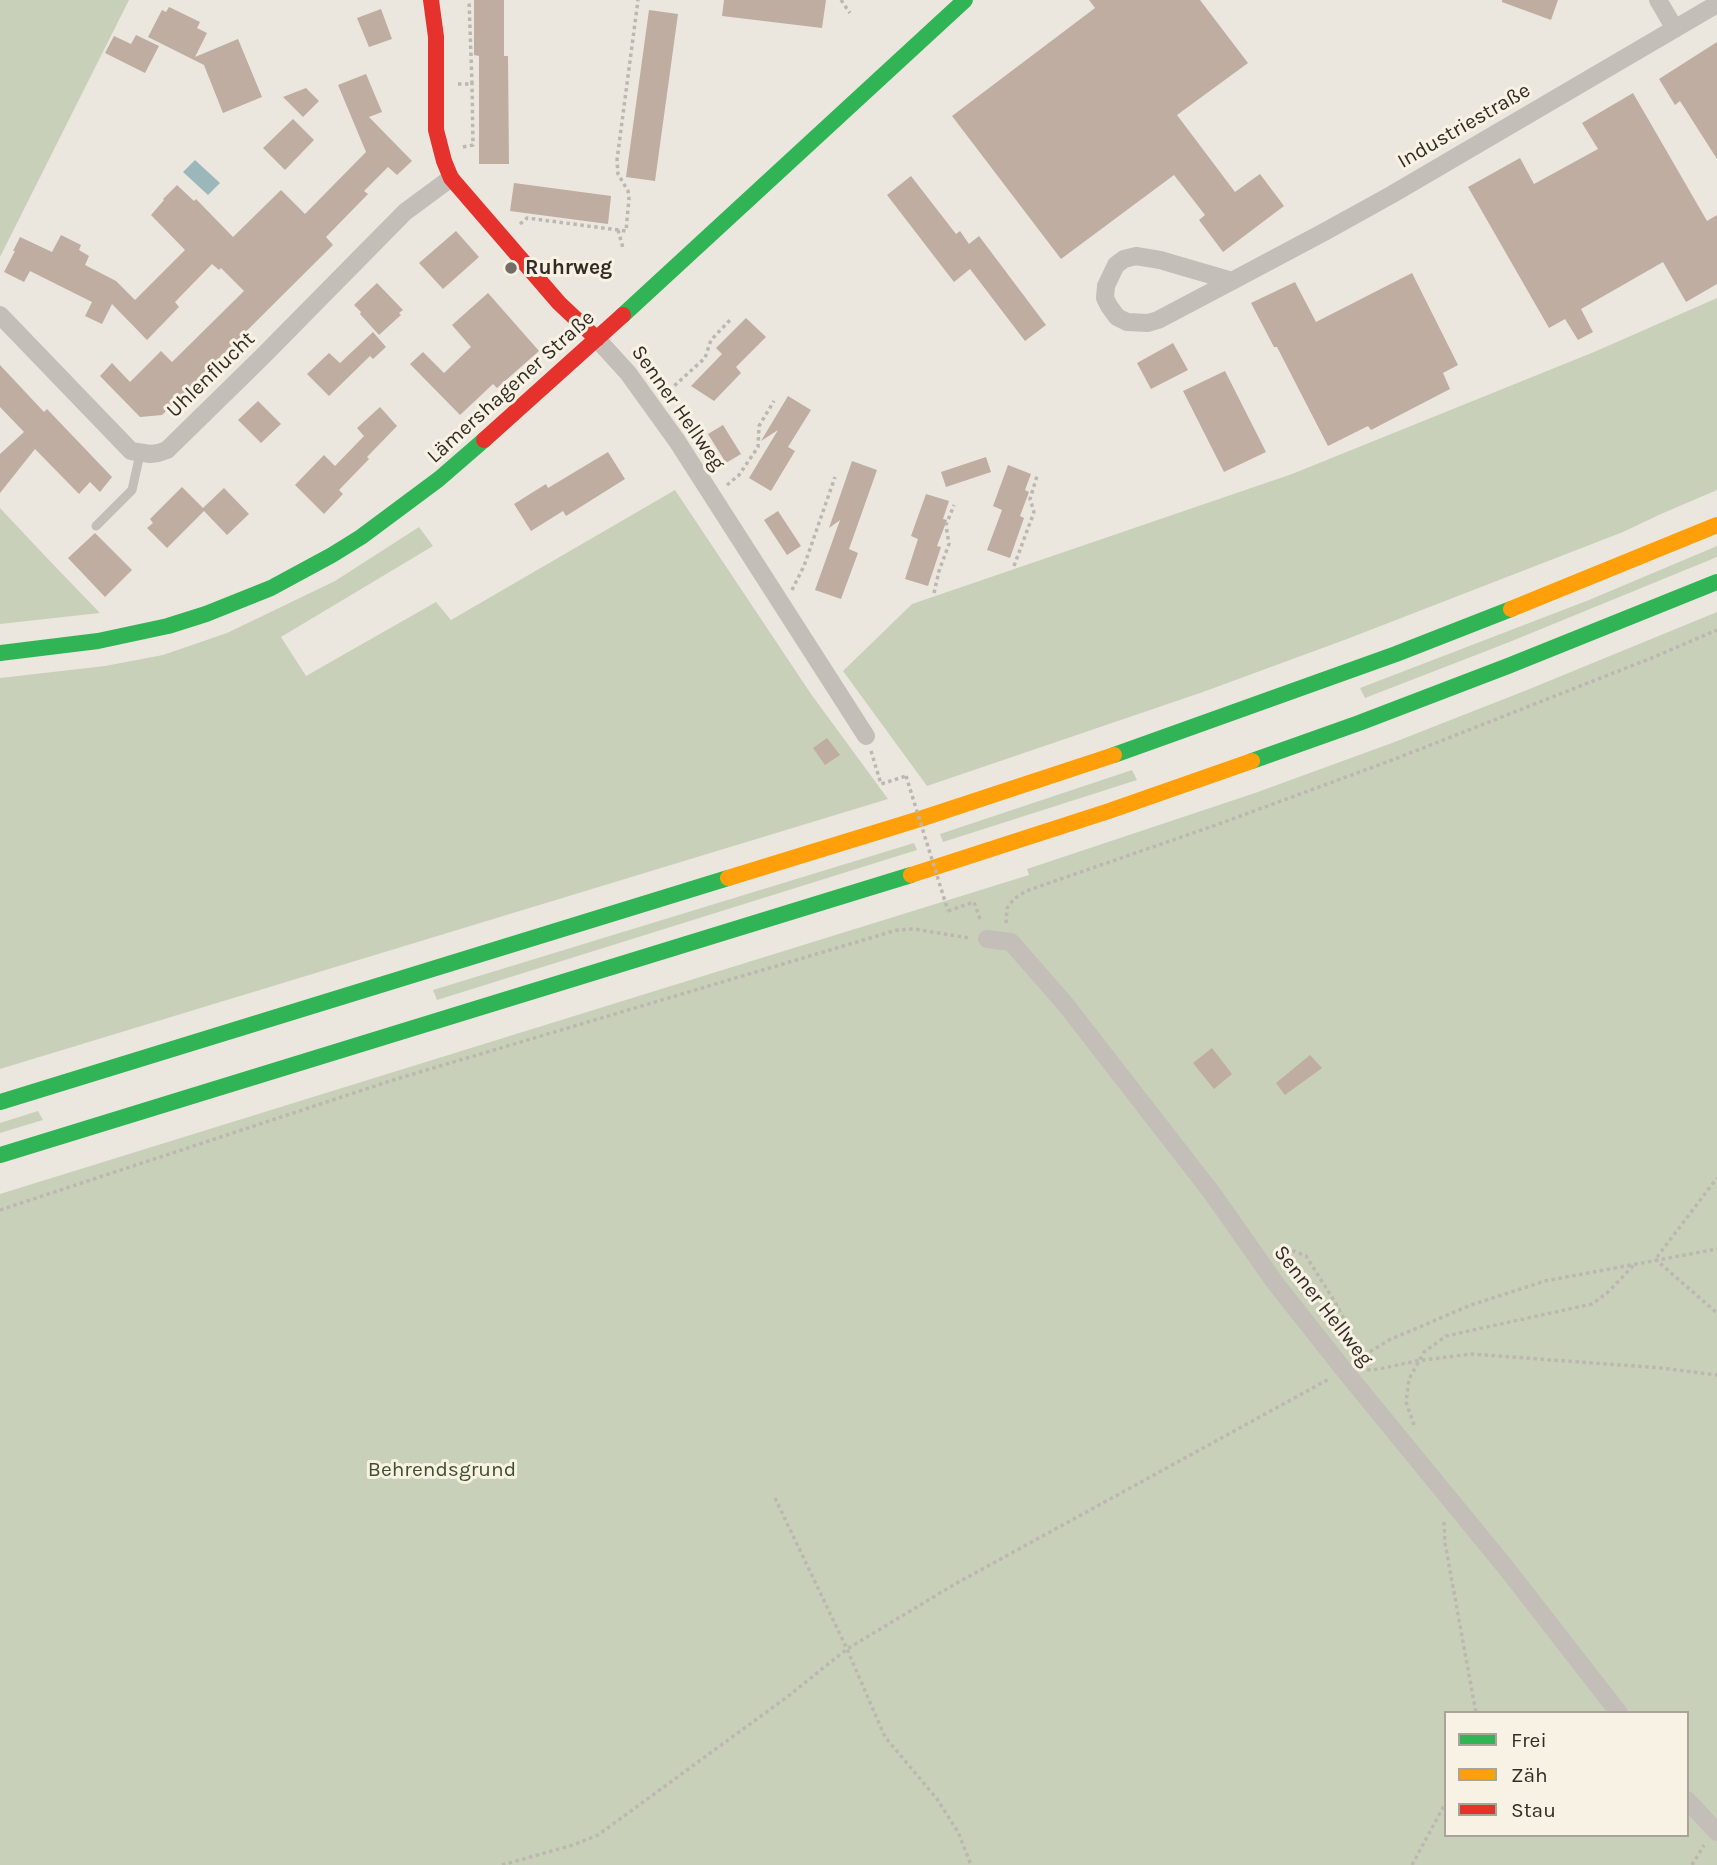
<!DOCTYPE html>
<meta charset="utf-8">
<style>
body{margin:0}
#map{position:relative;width:1717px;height:1865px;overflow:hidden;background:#ebe7de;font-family:Karla,sans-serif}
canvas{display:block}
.legend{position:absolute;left:1444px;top:1711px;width:245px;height:126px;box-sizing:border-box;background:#f8f2e5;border:2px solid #a9a399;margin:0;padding:9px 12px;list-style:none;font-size:21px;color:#332c26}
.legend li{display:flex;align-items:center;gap:14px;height:35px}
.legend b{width:35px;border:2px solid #a9a399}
</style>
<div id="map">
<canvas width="1717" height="1865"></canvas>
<ul class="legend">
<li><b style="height:9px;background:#30b455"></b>Frei</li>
<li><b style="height:9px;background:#ff9f0a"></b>Zäh</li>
<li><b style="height:9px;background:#e5322d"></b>Stau</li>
</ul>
</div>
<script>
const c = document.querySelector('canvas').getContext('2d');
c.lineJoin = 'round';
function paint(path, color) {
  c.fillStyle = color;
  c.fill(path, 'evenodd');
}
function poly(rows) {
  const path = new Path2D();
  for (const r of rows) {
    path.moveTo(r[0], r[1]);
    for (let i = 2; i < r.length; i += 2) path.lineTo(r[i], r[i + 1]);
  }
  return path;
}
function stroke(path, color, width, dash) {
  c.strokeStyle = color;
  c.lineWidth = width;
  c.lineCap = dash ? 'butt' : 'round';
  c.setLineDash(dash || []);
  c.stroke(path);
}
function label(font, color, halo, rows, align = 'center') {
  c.font = font + ' Karla,sans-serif';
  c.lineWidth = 6;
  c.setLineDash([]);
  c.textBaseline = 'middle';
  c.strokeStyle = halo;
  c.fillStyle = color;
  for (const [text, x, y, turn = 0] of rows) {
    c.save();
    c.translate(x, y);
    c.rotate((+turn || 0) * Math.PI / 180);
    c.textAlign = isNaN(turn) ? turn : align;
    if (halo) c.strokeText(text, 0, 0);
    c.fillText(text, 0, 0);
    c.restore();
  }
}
paint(poly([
 [0,0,129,0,0,257],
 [1717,298,1717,490,1661,514,1623,532,1347,639,1203,692,927,786,843,671,912,604,1292,474,1594,352],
 [675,490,811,694,888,799,0,1069,0,678,105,666,163,655,227,633,335,581,419,527,433,546,281,637,306,676,436,602,451,620],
 [0,508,47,558,100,613,0,624],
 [1717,546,1717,557,1507,643,1365,698,1360,688,1589,600],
 [1717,612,1717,1865,0,1865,0,1194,1029,875,1027,869,1255,793,1392,743,1527,690],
 [1446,1713,1687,1713,1687,1835,1446,1835],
 [1132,770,1137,780,943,842,940,834],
 [914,843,917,850,437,1000,433,990],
 [38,1111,43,1120,0,1133,0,1123]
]), '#c9d0b9');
paint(poly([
 [195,160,220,183,208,195,183,172]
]), '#9cb7ba');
paint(poly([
 [474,0,504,0,504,56,508,56,509,164,479,164,479,56,474,55],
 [724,0,826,0,822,28,722,16],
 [1089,0,1200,0,1248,63,1177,115,1235,192,1260,174,1284,206,1223,252,1199,220,1205,215,1174,175,1061,259,952,116,1095,8],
 [1502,0,1558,0,1551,20,1502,2],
 [169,7,200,22,197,28,207,33,195,57,238,39,262,97,223,113,204,65,148,37,162,10,166,12],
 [381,9,392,39,369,47,357,18],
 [649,10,678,14,655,181,626,177],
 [136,35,159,46,145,73,105,53,114,36,131,44],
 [1717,42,1717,159,1680,101,1675,105,1659,79],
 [366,74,382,112,369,117,412,161,397,175,388,167,364,191,368,194,326,237,333,245,162,415,140,417,100,376,112,363,130,382,161,351,172,362,244,291,221,268,219,270,212,264,175,302,179,307,147,340,112,304,102,324,85,316,92,302,30,271,24,282,4,272,15,251,13,251,20,237,52,252,61,235,81,245,79,250,89,256,85,265,116,281,135,300,185,250,151,215,164,200,163,199,177,185,194,201,196,199,233,237,281,190,305,214,366,152,338,85],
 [306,88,319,101,303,117,283,97],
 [1633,93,1707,221,1717,215,1717,284,1686,302,1663,262,1581,309,1593,332,1578,340,1565,319,1549,328,1468,187,1520,158,1534,184,1598,149,1582,123],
 [293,119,314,140,285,170,263,148],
 [911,176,956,234,960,231,969,244,979,236,1046,325,1025,341,970,269,954,282,887,195],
 [514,183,611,196,608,224,510,211],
 [456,231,479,257,443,289,419,263],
 [1412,273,1458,365,1443,373,1450,389,1371,430,1368,426,1328,446,1277,347,1274,347,1251,303,1295,282,1316,322],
 [377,283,403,310,399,313,401,315,379,335,360,314,361,312,354,305],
 [488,293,539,351,497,388,493,384,460,415,410,364,423,352,444,373,471,347,452,325],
 [746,318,766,337,736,367,741,373,714,401,691,386,722,354,716,348],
 [373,332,386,347,373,359,370,356,329,396,307,374,329,353,340,363],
 [1173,343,1188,370,1151,389,1137,363],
 [0,365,44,412,47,409,112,477,100,492,90,482,79,494,35,449,0,493,0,454,24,432,0,407],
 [1225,371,1266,452,1224,472,1183,391],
 [788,396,811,410,788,447,795,451,771,491,749,478,778,430,761,441],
 [258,401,281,424,261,443,238,420],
 [380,407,397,426,367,457,369,459,339,490,343,494,324,514,295,485,324,455,335,466,364,436,357,428],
 [723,425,741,454,726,463,708,434],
 [608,452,625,479,566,516,563,511,531,531,514,504,546,484,548,488],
 [986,457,991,472,946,487,941,472],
 [852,461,877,470,849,549,858,553,841,599,815,590,840,520,829,528],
 [1008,465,1031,474,1025,490,1029,492,1020,516,1024,518,1010,558,987,550,1002,510,993,506],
 [182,487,203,508,224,488,249,514,227,535,204,511,167,548,147,528,153,523,150,519],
 [926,494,949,501,943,519,947,520,937,546,941,547,928,586,905,579,918,539,911,536],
 [778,511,801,546,787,555,764,520],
 [95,533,132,570,105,597,68,558],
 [827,738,840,755,825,765,813,748],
 [1212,1048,1232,1074,1214,1089,1193,1063],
 [1310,1055,1322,1068,1285,1095,1276,1083]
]), '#beada0');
stroke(poly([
 [841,0,850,13],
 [458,84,472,84,469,0],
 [463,147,473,145,472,84],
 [520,224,527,218,626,231,629,199,628,191,618,174,617,160,638,0],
 [618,230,623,248],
 [664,395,705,358,711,340,731,319],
 [727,485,739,475,758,447,759,426,774,401],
 [1014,566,1034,512,1030,499,1037,476],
 [792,590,804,566,835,477],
 [934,593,939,571,949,544,946,525,954,505],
 [871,751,881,784,906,776],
 [948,911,974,902,981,922],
 [1006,923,1007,908,1014,899,1026,891,1216,825,1395,759,1654,657,1717,630],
 [0,1210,393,1080,897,930,914,929,969,938],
 [1279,1256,1294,1251,1306,1256,1335,1302,1353,1336,1357,1356],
 [1657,1257,1717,1178],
 [1655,1259,1717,1313],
 [1358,1359,1389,1340,1471,1305,1545,1281,1717,1249],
 [1367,1370,1379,1369,1416,1361,1471,1354,1661,1368,1717,1375],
 [1414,1425,1406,1402,1409,1379,1424,1352,1446,1336,1592,1304,1607,1293,1635,1264],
 [775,1498,847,1649,885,1737,937,1799,958,1832,971,1865],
 [1444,1522,1445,1543,1476,1713],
 [502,1865,573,1845,598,1835,787,1697,847,1649,955,1584,1329,1379],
 [1412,1865,1446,1802],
 [1692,1865,1704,1845]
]), '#bcb7b0', 3.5, [3.5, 3.5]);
stroke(poly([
 [96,526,132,490,140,454]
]), '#c3bfb8', 9);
stroke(poly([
 [1658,0,1675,29],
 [1232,281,1160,260,1136,256,1124,259,1116,265,1106,286,1105,298,1109,306,1117,317,1127,322,1148,323,1158,320,1232,281,1326,231,1391,195,1717,4],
 [0,315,131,451,150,454,158,453,167,450,261,358,405,212,451,178],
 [597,339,628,373,677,441,866,736],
 [987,939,1011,942,1066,1005,1212,1193,1276,1284,1344,1370,1507,1569,1619,1713],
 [1687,1800,1717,1832]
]), '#c3bfb8', 18);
stroke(poly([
 [623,315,965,0],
 [0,653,98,641,168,626,206,614,271,588,332,555,361,537,439,479,484,440],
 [1114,755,1396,654,1511,609],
 [1252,761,1359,723,1508,666,1717,582],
 [0,1102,728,878],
 [0,1155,911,875]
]), '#30b455', 16);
stroke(poly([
 [1511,609,1717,525],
 [911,875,1109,811,1252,761],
 [728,878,923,818,1114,755]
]), '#ff9f0a', 16);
stroke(poly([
 [431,0,436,37,436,130,444,161,451,178,559,303,597,339],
 [484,440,623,315]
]), '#e5322d', 16);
stroke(poly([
 [906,776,948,911]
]), '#bcb7b0', 3.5, [3.5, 3.5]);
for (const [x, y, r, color] of [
 [511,268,7,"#736d66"]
]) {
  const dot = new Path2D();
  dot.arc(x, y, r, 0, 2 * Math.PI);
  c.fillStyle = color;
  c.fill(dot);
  stroke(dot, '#f8f2e5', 2.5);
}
label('21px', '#332c26', '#f8f2e5', [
 ["Industriestraße",1464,126,-30],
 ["Uhlenflucht",211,375,-44],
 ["Lämershagener Straße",511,387,-42],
 ["Senner Hellweg",678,408,55],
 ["Senner Hellweg",1323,1306,52]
]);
label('bold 21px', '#332c26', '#f8f2e5', [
 ["Ruhrweg",525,268]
], 'left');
label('21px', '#3e502c', '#f8f2e5', [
 ["Behrendsgrund",442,1470]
]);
</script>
